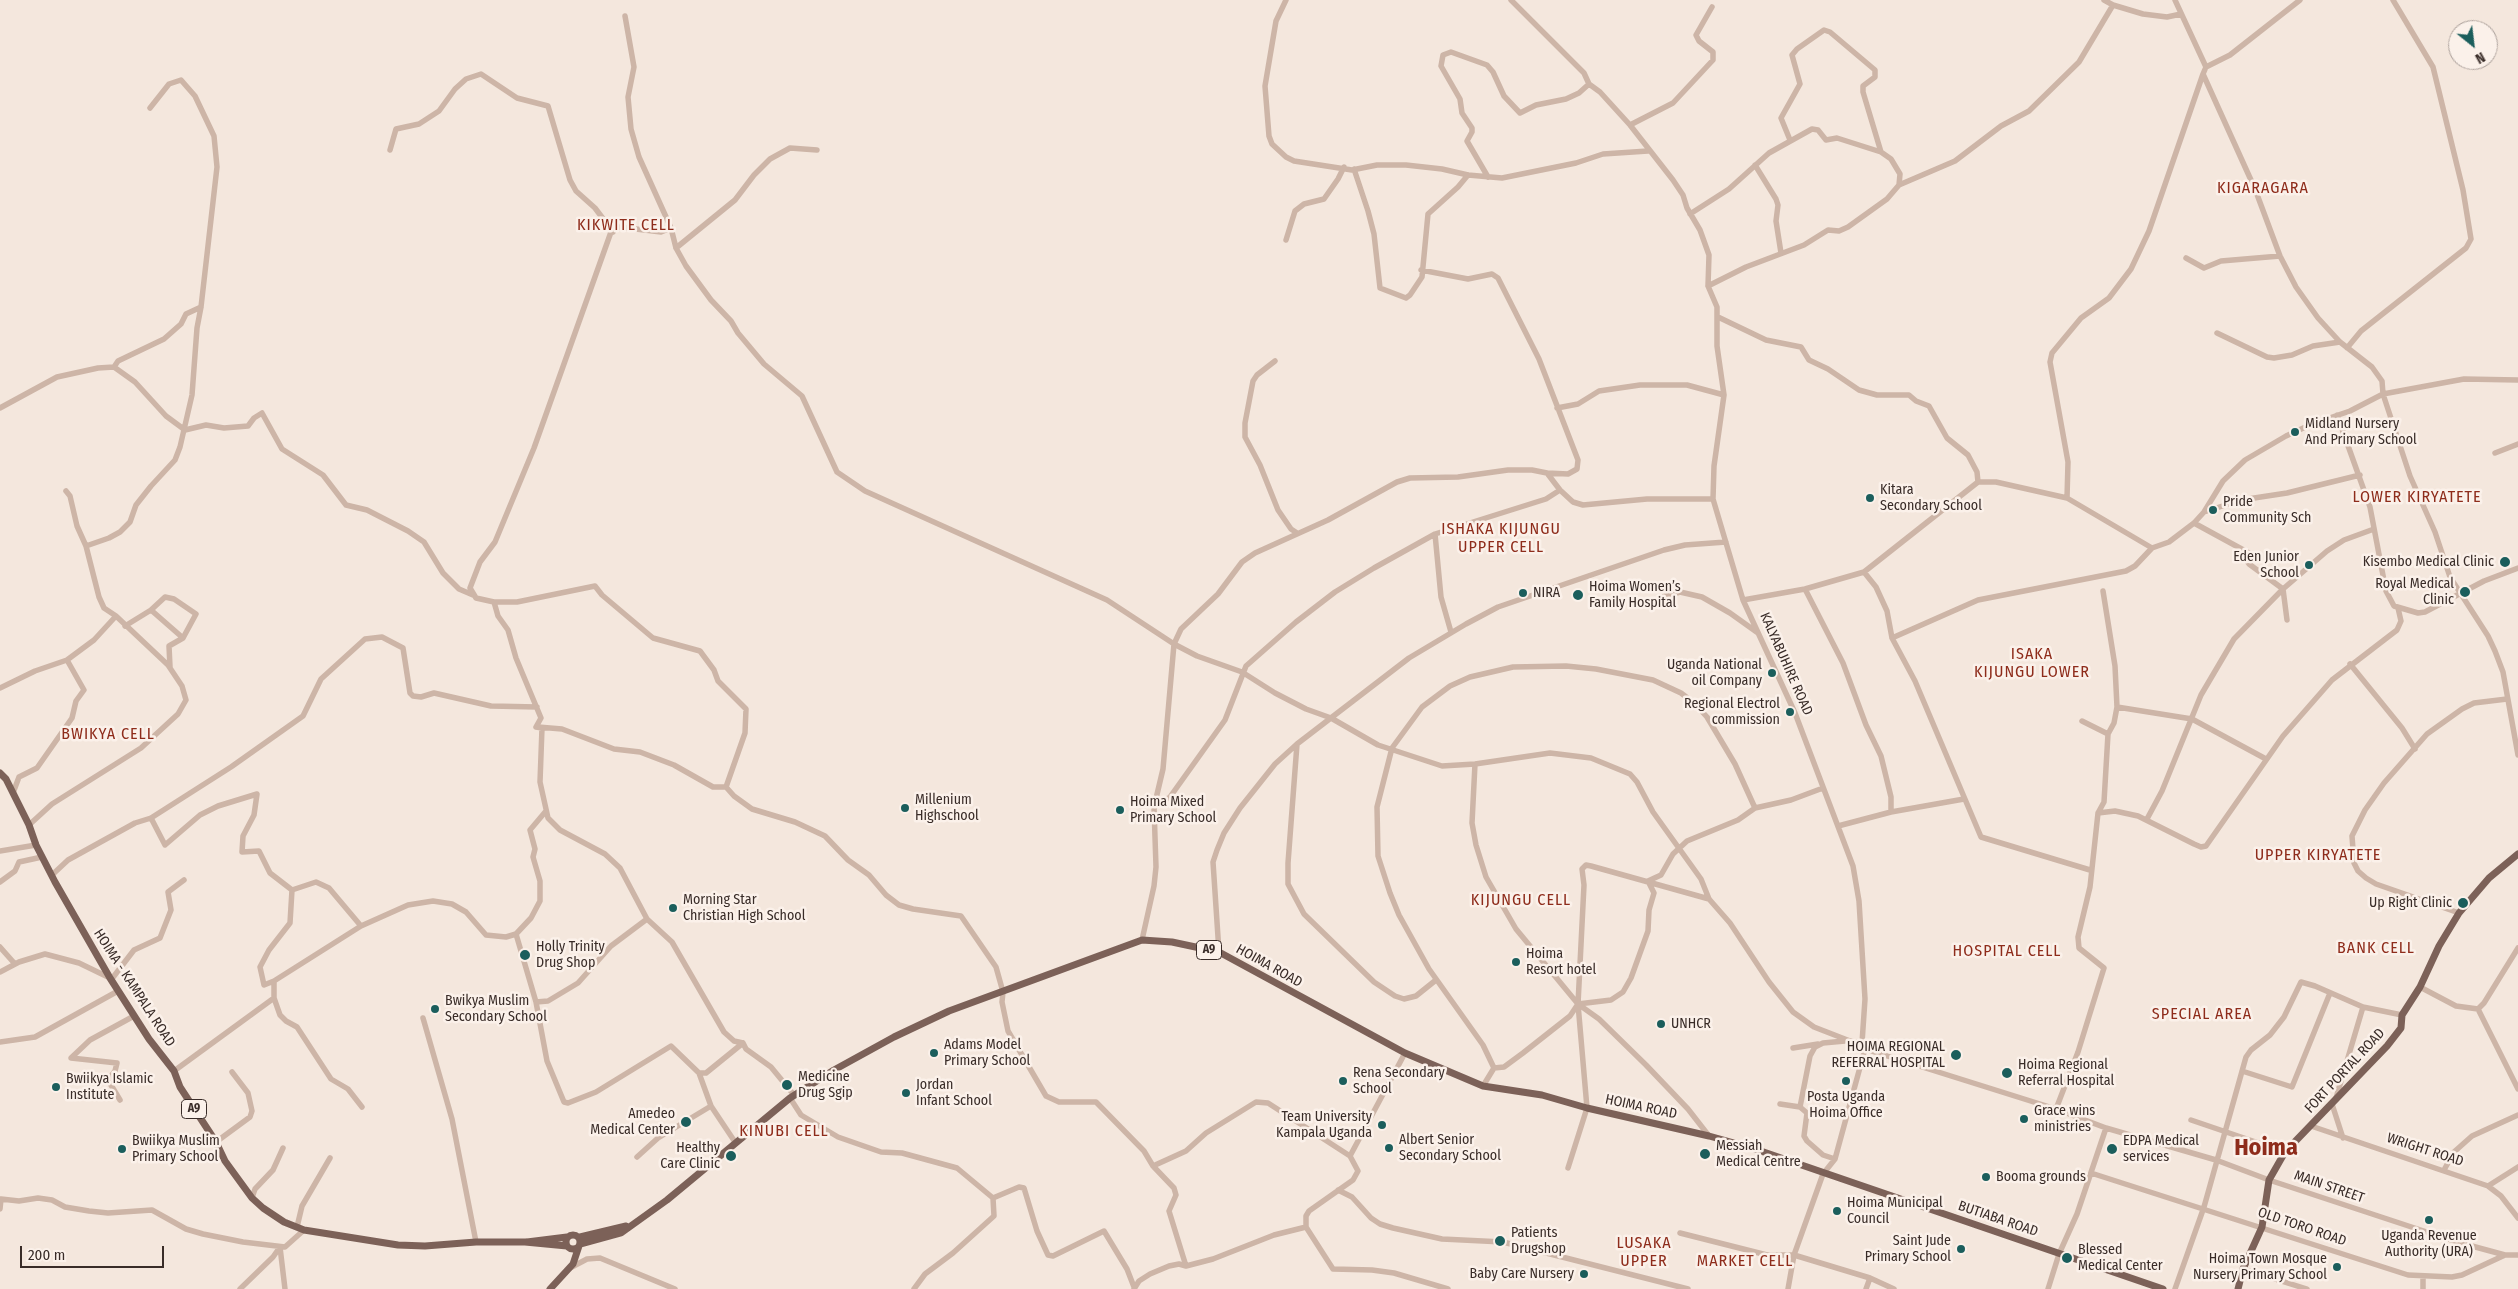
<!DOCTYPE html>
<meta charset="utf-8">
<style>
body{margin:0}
#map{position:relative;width:2518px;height:1289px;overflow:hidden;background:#f4e7dd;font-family:"Fira Sans Condensed",sans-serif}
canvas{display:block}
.north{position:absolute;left:2448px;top:20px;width:50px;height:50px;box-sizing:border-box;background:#fbf1ea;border:1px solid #ada29c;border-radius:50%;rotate:151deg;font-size:14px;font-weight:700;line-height:20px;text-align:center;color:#392c28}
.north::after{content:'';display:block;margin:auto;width:18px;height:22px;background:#1b5e5c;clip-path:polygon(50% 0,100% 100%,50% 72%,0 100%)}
.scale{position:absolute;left:20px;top:1246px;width:144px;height:22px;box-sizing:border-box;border:2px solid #392c28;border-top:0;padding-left:6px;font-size:15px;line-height:18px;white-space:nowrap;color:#392c28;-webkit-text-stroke:4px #fbf1ea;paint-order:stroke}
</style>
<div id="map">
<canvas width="2518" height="1289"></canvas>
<div class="north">N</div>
<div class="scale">200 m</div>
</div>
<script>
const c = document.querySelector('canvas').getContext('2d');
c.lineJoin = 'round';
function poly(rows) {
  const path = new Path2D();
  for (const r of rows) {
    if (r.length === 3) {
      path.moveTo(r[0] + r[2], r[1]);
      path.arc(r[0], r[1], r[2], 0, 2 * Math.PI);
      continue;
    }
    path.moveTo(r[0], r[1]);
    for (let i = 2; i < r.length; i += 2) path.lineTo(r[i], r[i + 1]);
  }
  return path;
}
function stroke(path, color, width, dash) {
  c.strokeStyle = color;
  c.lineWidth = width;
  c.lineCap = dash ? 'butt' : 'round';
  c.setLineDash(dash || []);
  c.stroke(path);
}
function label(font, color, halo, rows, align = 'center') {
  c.font = font + ' "Fira Sans Condensed",sans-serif';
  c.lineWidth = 5;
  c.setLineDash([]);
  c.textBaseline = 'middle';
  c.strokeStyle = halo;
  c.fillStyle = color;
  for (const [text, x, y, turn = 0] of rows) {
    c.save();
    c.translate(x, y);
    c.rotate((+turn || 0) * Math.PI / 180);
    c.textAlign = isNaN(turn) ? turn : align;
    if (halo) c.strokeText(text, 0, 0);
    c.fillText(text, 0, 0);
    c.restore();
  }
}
stroke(poly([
 [1286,0,1276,21,1265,86,1269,136,1272,144,1286,157,1294,161,1352,170,1377,165,1406,165,1442,169,1468,175,1502,178,1576,163,1603,154,1648,151],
 [1511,0,1584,73,1589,84,1600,92,1630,125,1673,180,1683,195,1687,208,1700,230,1709,255,1708,286,1717,307,1717,346,1724,395,1714,466,1713,499,1743,600,1795,713,1853,866,1859,901,1865,999,1862,1043,1865,1049],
 [2104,0,2113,5,2143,14,2167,17,2181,14],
 [2175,0,2206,67,2203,74,2255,189,2280,256,2296,287,2318,318,2340,342,2372,367,2382,381,2383,394,2410,476,2435,532,2450,577,2488,636,2495,651,2503,672,2518,755],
 [625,16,634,67,628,97,631,129,639,157,671,228,676,248,686,266,711,300,731,321,738,333,764,364,802,396,837,472,865,491,1107,600,1174,644,1197,656,1242,672,1275,693,1306,709,1331,718,1378,745,1442,766,1475,764,1550,753,1591,758,1630,774,1637,782,1653,812,1701,879,1709,899,1730,923,1769,982,1793,1012,1814,1027,1850,1041,1862,1043],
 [2206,67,2230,55,2300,0],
 [1630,125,1673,103,1713,60,1713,52,1699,41,1696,35,1712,7],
 [1790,140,1781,118,1800,84,1792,55,1797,49,1824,30,1830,32,1875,70,1875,77,1863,86,1863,92,1881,152],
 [390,150,396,129,419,124,439,111,455,89,466,79,481,74,517,98,548,106,570,180,576,191,595,208,613,232],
 [1755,165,1776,199,1778,205,1776,221,1781,253],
 [1354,169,1368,211,1374,234,1380,288,1406,298,1410,295,1422,277,1428,214,1458,187,1468,175],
 [1488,177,1467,141,1472,132,1472,128,1462,113,1460,99,1441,66,1443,55,1451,52,1487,65,1493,72,1504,96,1520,113,1536,105,1566,99,1579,93,1589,84],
 [1690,214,1729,189,1769,153,1812,129,1818,130,1826,140,1837,138,1881,152,1891,159,1900,174,1899,185],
 [671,228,661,232,619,227,611,232,534,448,495,542,480,562,470,588,476,598,494,602,498,616,508,630,516,658,541,718,536,727,542,728,540,782,548,818,560,830,605,854,620,868,647,919,672,942,724,1032,734,1041,743,1043,746,1049,771,1067,794,1095],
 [1286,240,1295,211,1304,204,1324,199,1338,179,1344,167],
 [676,248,735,200,754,175,770,159,790,148,817,150],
 [2186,258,2204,268,2221,261,2280,256],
 [1421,270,1468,279,1492,274,1498,278,1539,359,1578,460,1577,469,1568,474,1547,473],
 [1708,286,1746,267,1804,245,1828,230,1839,231,1848,227,1887,199,1899,185,1955,161,2001,126,2029,111,2079,62,2113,5],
 [1718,317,1766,340,1801,347,1809,360,1828,369,1859,390,1877,395,1909,395,1916,401,1929,406,1947,438,1968,455,1977,472,1978,482],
 [2217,333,2267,357,2274,358,2292,355,2313,346,2340,342],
 [2347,348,2361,331,2466,248,2471,239,2463,190,2433,67,2393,0],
 [1275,361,1257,375,1253,381,1245,423,1245,437,1260,465,1278,510,1291,529,1297,533],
 [114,367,118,361,164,339,181,324,186,314,201,307],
 [0,408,57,377,98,368,114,367,135,382,166,416,185,430,206,425,224,428,248,426,254,418,262,413,282,449,323,475,346,505,367,510,408,531,424,542,443,573,459,589,473,595],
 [1557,408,1578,404,1599,391,1640,385,1687,385,1724,395],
 [2337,415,2370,507,2386,591,2394,606,2418,613,2425,612,2484,581,2518,568],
 [2495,453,2518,444],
 [2067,498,2068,462,2050,362,2052,353,2081,318,2109,298,2131,269,2149,231,2203,74],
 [2204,512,2241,500,2287,493,2360,475],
 [2194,523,2249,553,2247,561,2249,564,2283,589,2287,620],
 [1435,534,1441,597,1451,632],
 [86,546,109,538,120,532,130,522,136,505,151,486,175,460,180,447,192,395,197,328,201,307,217,167,214,136,195,96,181,80,169,84,150,108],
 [1864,572,1876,587,1887,611,1892,638,1915,681,1981,837,2090,870],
 [1805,589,1843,663,1866,725,1881,756,1891,797,1891,812],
 [1663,597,1680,592,1702,597,1730,613,1758,633],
 [1743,600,1805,589,1864,572,1978,482,1996,482,2067,498,2152,548],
 [494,602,517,602,595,586,602,595,653,638,700,651,714,670,718,681,746,709,745,733,726,787],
 [151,610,165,597,174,599,196,614,183,638],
 [125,626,151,610,183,638,169,646,170,667],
 [1892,638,1978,600,2126,571,2135,566,2152,548,2169,542,2194,523,2204,512,2223,481,2245,460,2286,436,2312,424,2350,411,2383,394,2464,379,2518,380],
 [2350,664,2402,728,2415,749],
 [0,688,35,671,67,660,94,640,116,616],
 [2117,707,2192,719,2266,759],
 [2082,721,2108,734],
 [538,727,562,729,614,749,640,752,674,765,713,787,726,787,734,796,752,809,795,822,825,836,848,860,869,875,886,895,899,905,913,909,961,916,996,967,1003,992,1002,1002,1008,1031,1046,1096,1059,1102,1096,1102,1144,1151,1153,1166,1174,1188,1176,1195,1169,1211,1186,1266],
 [1297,744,1288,863,1288,884,1304,914,1374,982,1395,996,1404,999,1416,996,1436,980],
 [1475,764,1472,823,1476,845,1486,877,1516,929,1578,1004,1599,1019,1646,1065,1688,1109,1709,1136],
 [13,793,19,777,37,768,72,718,76,701,84,690,67,660],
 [1154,807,1170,797,1225,720,1246,666,1296,622,1335,592,1374,568,1435,534,1546,499,1560,490],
 [2098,813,2115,811,2138,816,2194,844,2201,847,2206,846,2283,736,2332,680,2397,630,2401,621,2398,608],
 [151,818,165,845,200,815,218,806,257,794,254,815,243,836,242,852,259,851,270,873,292,890,316,882,329,888,361,926],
 [2147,819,2162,791,2201,695,2234,639,2283,589,2327,551,2344,540,2374,529],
 [29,825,52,804,141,748,178,714,186,700,182,686,168,665,116,616,104,608,99,597,86,546,77,526,70,496,66,491],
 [1838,826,1891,812,1964,799],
 [0,851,36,845],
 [52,875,68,860,135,823,151,818,231,767,303,716,321,679,365,639,382,637,403,648,410,693,413,696,421,697,434,693,491,706,537,707],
 [0,882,15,871,19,862,42,857],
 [2459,913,2376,884,2366,878,2358,871,2354,863,2352,836,2365,810,2384,783,2427,734,2462,709,2474,703,2507,699],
 [516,934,536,1002,547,1061,564,1102,568,1103,596,1092,671,1046,699,1073],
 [1142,940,1154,886,1156,867,1154,807,1163,769,1174,644,1181,629,1218,594,1242,562,1255,553,1328,520,1397,482,1410,478,1458,477,1508,470,1532,470,1547,473,1560,490,1573,502,1583,505,1647,499,1713,499],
 [0,947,15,964],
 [1219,952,1213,862,1217,850,1224,833,1240,808,1275,764,1297,744,1409,658,1466,624,1498,607,1664,550,1685,545,1726,542],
 [0,972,19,962,45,954,79,963,110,978],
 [111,980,134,950,160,938,171,910,168,892,184,880],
 [274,981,264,985,260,967,269,950,290,923,292,890],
 [2420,987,2456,1006,2478,1009,2484,1003,2518,948],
 [536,1002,548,1001,578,983,611,946,647,919],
 [2478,1009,2518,1089],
 [423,1018,452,1119,476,1242],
 [0,1042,35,1037,118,991],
 [1793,1048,1818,1044],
 [1494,1068,1483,1045,1429,969,1399,915,1390,893,1378,856,1377,807,1392,748,1422,707,1450,686,1470,677,1513,667,1566,666,1596,669,1653,680,1681,693,1694,703,1707,717,1735,764,1755,808],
 [174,1071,274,998],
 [2242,1071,2292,1087,2330,993],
 [1483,1086,1494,1068,1504,1067,1523,1053,1570,1016,1578,1004,1611,1000,1623,992,1631,978,1648,931,1649,910,1654,893,1648,881,1661,875,1673,854,1687,841,1738,820,1755,808,1791,800,1823,788],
 [790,1098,801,1115,838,1137,881,1152,902,1153,957,1168,993,1198,994,1216,953,1253,925,1274,914,1289],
 [2336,1098,2363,1007],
 [120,1100,108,1080,115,1071,117,1063,71,1058,90,1040,134,1016],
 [1780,1104,1800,1107,1807,1113,1804,1136,1807,1141,1823,1155,1835,1159],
 [2332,1104,2343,1138],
 [362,1107,348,1089,331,1079,297,1027,286,1021,280,1015,274,998,274,981,361,926,408,905,433,901,452,904,466,912,486,935,506,937,516,934,531,918,540,901,540,881,533,857,535,849,530,830,546,811],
 [1800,1107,1810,1056,1815,1047,1823,1043,1845,1041],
 [2056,1109,2078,1052,2104,968,2079,948,2078,937,2090,887,2098,813,2104,802,2108,734,2114,723,2117,707,2115,666,2103,591],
 [2191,1120,2285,1152],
 [2311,1126,2488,1186,2501,1196,2518,1218],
 [216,1142,250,1117,252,1111,248,1093,232,1072],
 [735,1142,711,1106,699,1073,706,1073,743,1043],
 [1350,1156,1405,1053],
 [637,1157,658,1138,711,1106],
 [1153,1166,1186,1151,1206,1133,1256,1102,1268,1103,1350,1156,1358,1171,1353,1180,1309,1211,1306,1216,1306,1227,1333,1269,1372,1270,1394,1273,1448,1289],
 [1568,1168,1587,1108,1578,1004,1584,885,1582,869,1586,865,1591,866,1709,899],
 [2444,1170,2454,1152,2472,1136,2518,1115],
 [2091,1173,2408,1275,2452,1277,2462,1275,2505,1255],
 [2488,1186,2518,1167],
 [1338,1190,1352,1197,1371,1218,1380,1224,1393,1228,1442,1239,1503,1242,1688,1289],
 [252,1198,255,1189,273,1170,283,1148],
 [993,1198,1019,1187,1024,1188,1037,1231,1048,1255,1053,1256,1104,1231,1127,1269,1134,1287],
 [0,1209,1,1199,19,1201,38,1198,52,1200,65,1207,89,1211,108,1213,152,1210,186,1229,203,1234,243,1242,285,1247],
 [297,1227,302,1206,330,1158],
 [1680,1233,1767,1255,1794,1255,1870,1278,1894,1289],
 [280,1247,285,1289],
 [570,1268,587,1259,600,1258,675,1289],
 [2243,1269,2307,1289],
 [2423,1277,2423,1289],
 [240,1289,273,1257,280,1247,285,1247,304,1230],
 [1134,1289,1139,1281,1150,1274,1169,1266,1179,1264,1186,1266,1213,1259,1274,1235,1306,1227],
 [1788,1289,1794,1255,1823,1174,1835,1159,1865,1049,2056,1109,2106,1128,2216,1160,2269,1180,2457,1242,2505,1255,2518,1255],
 [1866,1289,1870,1278],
 [2048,1289,2059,1254,2077,1214,2106,1128],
 [2175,1289,2204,1207,2246,1057,2251,1050,2270,1035,2284,1017,2301,982,2315,986,2363,1007,2402,1015]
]), '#cdb5a7', 5.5);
stroke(poly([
 [0,773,6,779,29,825,36,845,55,882,110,978,149,1039,174,1071,180,1087,216,1142,225,1161,252,1198,263,1208,284,1222,304,1230,398,1245,425,1246,476,1242,525,1242,567,1246],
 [573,1242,7],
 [580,1237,626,1226],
 [527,1242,567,1237],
 [581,1244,621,1233,667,1200,790,1098,834,1070,894,1037,949,1011,1142,940,1172,942,1219,952,1405,1053,1483,1086,1542,1095,1587,1108,1709,1136,1752,1148,2163,1289],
 [550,1289,573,1264,579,1246],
 [2238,1289,2243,1269,2262,1227,2269,1180,2285,1152,2387,1046,2401,1028,2402,1015,2420,987,2439,946,2459,913,2489,878,2518,854]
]), '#7c6158', 7);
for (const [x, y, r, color] of [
 [2295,432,5,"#1b5e5c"],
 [1870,498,5,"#1b5e5c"],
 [2213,510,5,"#1b5e5c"],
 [2505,562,6,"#1b5e5c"],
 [2309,565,5,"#1b5e5c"],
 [2465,592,6,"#1b5e5c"],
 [1523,593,5,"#1b5e5c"],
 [1578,595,6,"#1b5e5c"],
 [1772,673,5,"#1b5e5c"],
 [1790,712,5,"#1b5e5c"],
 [905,808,5,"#1b5e5c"],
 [1120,810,5,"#1b5e5c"],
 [2463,903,6,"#1b5e5c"],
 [673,908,5,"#1b5e5c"],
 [525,955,6,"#1b5e5c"],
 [1516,962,5,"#1b5e5c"],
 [435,1009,5,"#1b5e5c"],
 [1661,1024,5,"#1b5e5c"],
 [934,1053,5,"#1b5e5c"],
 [1956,1055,6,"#1b5e5c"],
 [2007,1073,6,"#1b5e5c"],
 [1343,1081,5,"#1b5e5c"],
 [1846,1081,5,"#1b5e5c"],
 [787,1085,6,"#1b5e5c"],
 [56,1087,5,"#1b5e5c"],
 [906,1093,5,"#1b5e5c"],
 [2024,1119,5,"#1b5e5c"],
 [686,1122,6,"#1b5e5c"],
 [1382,1125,5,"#1b5e5c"],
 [1389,1148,5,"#1b5e5c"],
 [122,1149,5,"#1b5e5c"],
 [2112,1149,6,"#1b5e5c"],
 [1705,1154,6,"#1b5e5c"],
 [731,1156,6,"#1b5e5c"],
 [1986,1177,5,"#1b5e5c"],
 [1837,1211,5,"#1b5e5c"],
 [2429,1220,5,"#1b5e5c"],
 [1500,1241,6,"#1b5e5c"],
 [1961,1249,5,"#1b5e5c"],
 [2067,1258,6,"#1b5e5c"],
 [2337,1267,5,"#1b5e5c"],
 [1584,1274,5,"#1b5e5c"]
]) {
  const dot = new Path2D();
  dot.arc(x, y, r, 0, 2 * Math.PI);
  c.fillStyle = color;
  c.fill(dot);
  stroke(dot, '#fbf1ea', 2);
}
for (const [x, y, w] of [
 [1209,950,25],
 [194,1109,25]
]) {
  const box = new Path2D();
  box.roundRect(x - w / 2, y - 9.5, w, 19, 4);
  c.fillStyle = '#fbf1ea';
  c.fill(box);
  stroke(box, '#392c28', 1);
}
label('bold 12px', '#392c28', null, [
 ["A9",1209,950],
 ["A9",194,1109]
]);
label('14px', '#392c28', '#fbf1ea', [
 ["Midland Nursery",2305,424],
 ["And Primary School",2305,440],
 ["Kitara",1880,490],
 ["Secondary School",1880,506],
 ["Pride",2223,502],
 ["Community Sch",2223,518],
 ["Eden Junior",2299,557,"right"],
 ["School",2299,573,"right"],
 ["Kisembo Medical Clinic",2494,562,"right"],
 ["Royal Medical",2454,584,"right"],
 ["Clinic",2454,600,"right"],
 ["Hoima Women’s",1589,587],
 ["Family Hospital",1589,603],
 ["NIRA",1533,593],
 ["Uganda National",1762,665,"right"],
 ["oil Company",1762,681,"right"],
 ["Regional Electrol",1780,704,"right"],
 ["commission",1780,720,"right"],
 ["Millenium",915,800],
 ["Highschool",915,816],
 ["Hoima Mixed",1130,802],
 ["Primary School",1130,818],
 ["Morning Star",683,900],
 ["Christian High School",683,916],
 ["Up Right Clinic",2452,903,"right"],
 ["Holly Trinity",536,947],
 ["Drug Shop",536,963],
 ["Hoima",1526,954],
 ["Resort hotel",1526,970],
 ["Bwikya Muslim",445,1001],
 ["Secondary School",445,1017],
 ["UNHCR",1671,1024],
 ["Adams Model",944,1045],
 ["Primary School",944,1061],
 ["HOIMA REGIONAL",1945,1047,"right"],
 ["REFERRAL HOSPITAL",1945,1063,"right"],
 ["Hoima Regional",2018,1065],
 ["Referral Hospital",2018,1081],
 ["Rena Secondary",1353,1073],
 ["School",1353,1089],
 ["Medicine",798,1077],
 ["Drug Sgip",798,1093],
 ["Bwiikya Islamic",66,1079],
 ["Institute",66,1095],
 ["Jordan",916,1085],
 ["Infant School",916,1101],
 ["Posta Uganda",1846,1097,"center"],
 ["Hoima Office",1846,1113,"center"],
 ["Grace wins",2034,1111],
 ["ministries",2034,1127],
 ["Amedeo",675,1114,"right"],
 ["Medical Center",675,1130,"right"],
 ["Team University",1372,1117,"right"],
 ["Kampala Uganda",1372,1133,"right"],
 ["Albert Senior",1399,1140],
 ["Secondary School",1399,1156],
 ["Bwiikya Muslim",132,1141],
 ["Primary School",132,1157],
 ["EDPA Medical",2123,1141],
 ["services",2123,1157],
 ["Messiah",1716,1146],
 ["Medical Centre",1716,1162],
 ["Healthy",720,1148,"right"],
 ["Care Clinic",720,1164,"right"],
 ["Booma grounds",1996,1177],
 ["Hoima Municipal",1847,1203],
 ["Council",1847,1219],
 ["Patients",1511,1233],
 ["Drugshop",1511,1249],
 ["Uganda Revenue",2429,1236,"center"],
 ["Authority (URA)",2429,1252,"center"],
 ["Saint Jude",1951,1241,"right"],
 ["Primary School",1951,1257,"right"],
 ["Blessed",2078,1250],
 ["Medical Center",2078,1266],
 ["Hoima Town Mosque",2327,1259,"right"],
 ["Nursery Primary School",2327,1275,"right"],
 ["Baby Care Nursery",1574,1274,"right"]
], 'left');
label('14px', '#392c28', '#fbf1ea', [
 ["KALYABUHIRE ROAD",1786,664,66],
 ["HOIMA ROAD",1269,966,29],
 ["HOIMA - KAMPALA ROAD",134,988,57],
 ["FORT PORTAL ROAD",2345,1071,-47],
 ["HOIMA ROAD",1641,1107,12],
 ["WRIGHT ROAD",2425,1150,18],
 ["MAIN STREET",2329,1187,19],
 ["BUTIABA ROAD",1998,1219,19],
 ["OLD TORO ROAD",2302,1227,19]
]);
c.letterSpacing = '1px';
label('16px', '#8e2c1b', '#fbf1ea', [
 ["KIGARAGARA",2263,189],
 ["KIKWITE CELL",626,226],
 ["LOWER KIRYATETE",2417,498],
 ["ISHAKA KIJUNGU",1501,530],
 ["UPPER CELL",1501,548],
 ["ISAKA",2032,655],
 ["KIJUNGU LOWER",2032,673],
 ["BWIKYA CELL",108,735],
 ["UPPER KIRYATETE",2318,856],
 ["KIJUNGU CELL",1521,901],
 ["BANK CELL",2376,949],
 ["HOSPITAL CELL",2007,952],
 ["SPECIAL AREA",2202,1015],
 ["KINUBI CELL",784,1132],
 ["LUSAKA",1644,1244],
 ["UPPER",1644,1262],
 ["MARKET CELL",1745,1262]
]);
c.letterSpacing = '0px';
label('bold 24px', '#8e2c1b', '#fbf1ea', [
 ["Hoima",2266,1148]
]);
</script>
